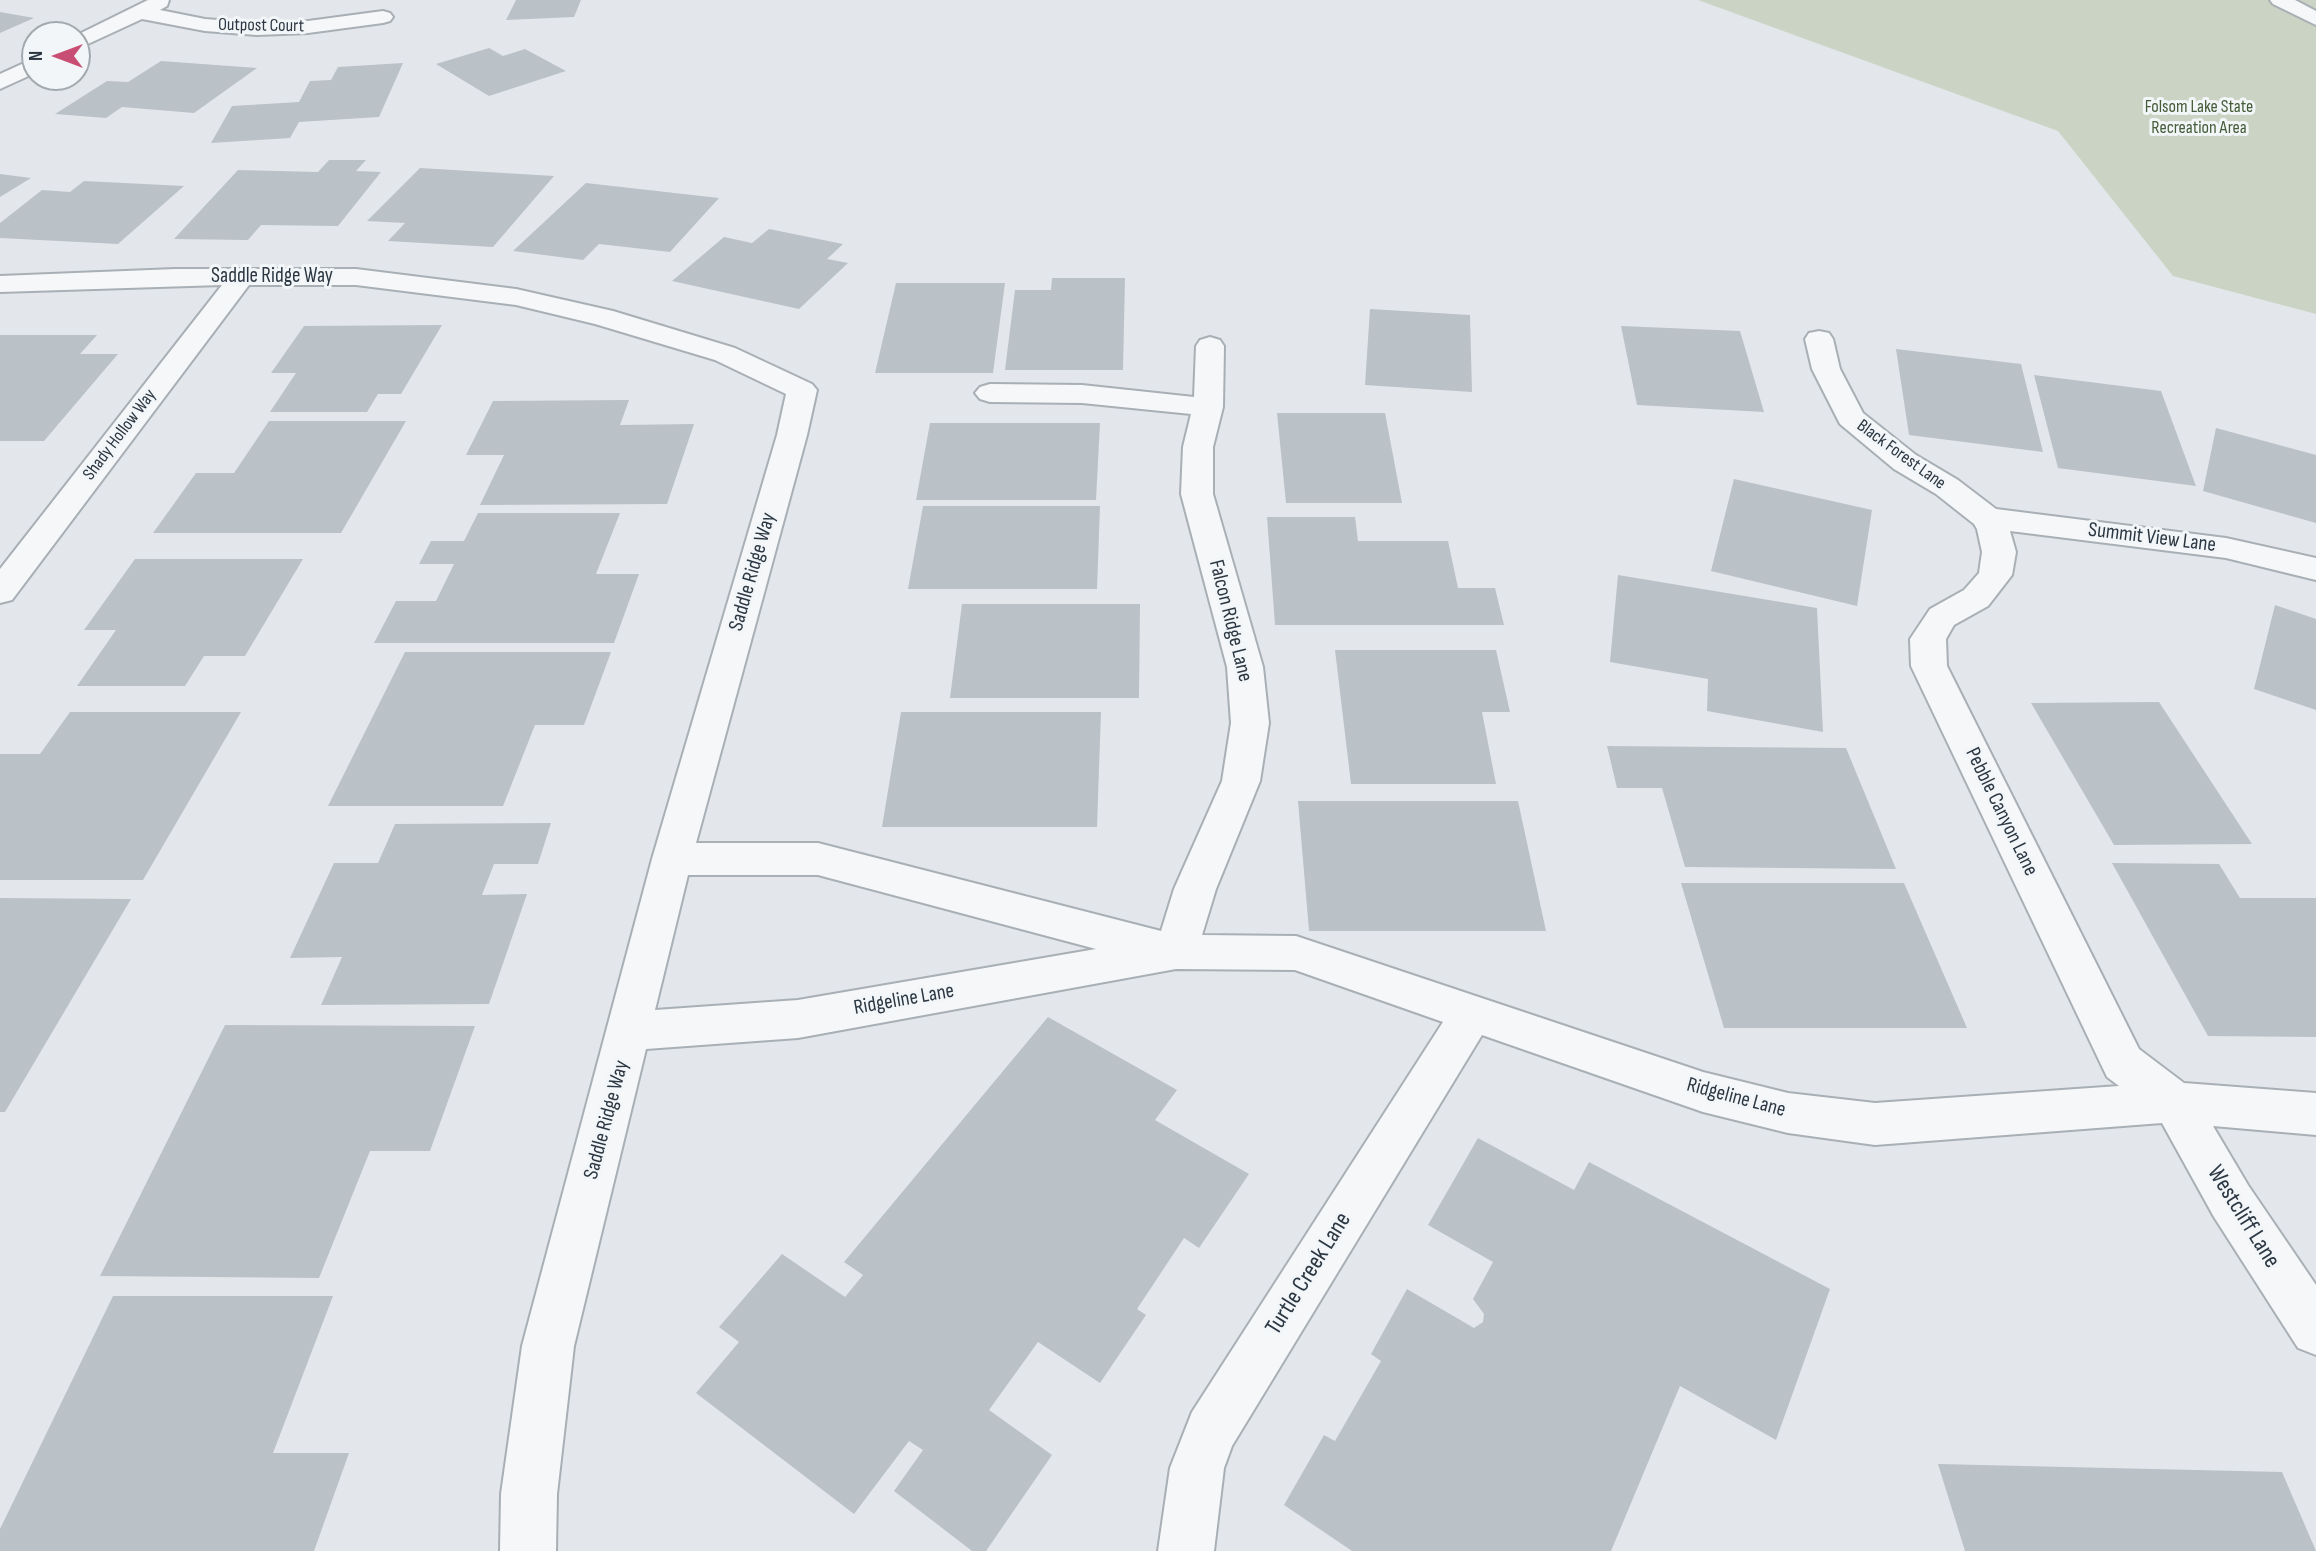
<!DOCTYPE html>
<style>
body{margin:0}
#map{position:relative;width:2316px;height:1551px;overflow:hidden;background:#e3e7eb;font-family:"Sofia Sans Condensed",sans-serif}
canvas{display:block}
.north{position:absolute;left:21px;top:21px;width:70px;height:70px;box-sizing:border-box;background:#f3f6f8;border:2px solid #a3aaaf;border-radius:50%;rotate:270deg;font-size:19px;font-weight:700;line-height:28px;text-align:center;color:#2b3742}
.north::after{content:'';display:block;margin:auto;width:24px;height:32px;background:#c94e73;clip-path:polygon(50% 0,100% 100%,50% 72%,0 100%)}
</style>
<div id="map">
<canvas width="2316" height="1551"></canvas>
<div class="north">N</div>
</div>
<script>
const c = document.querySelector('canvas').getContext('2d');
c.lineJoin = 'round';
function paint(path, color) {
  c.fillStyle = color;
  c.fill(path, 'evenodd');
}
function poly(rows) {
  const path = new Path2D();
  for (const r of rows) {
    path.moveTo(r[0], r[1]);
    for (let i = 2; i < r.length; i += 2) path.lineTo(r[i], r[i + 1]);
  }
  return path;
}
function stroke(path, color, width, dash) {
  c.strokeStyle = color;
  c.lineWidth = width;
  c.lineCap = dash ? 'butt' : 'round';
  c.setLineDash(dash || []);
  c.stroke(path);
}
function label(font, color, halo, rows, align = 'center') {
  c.font = font + ' "Sofia Sans Condensed",sans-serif';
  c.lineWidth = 6;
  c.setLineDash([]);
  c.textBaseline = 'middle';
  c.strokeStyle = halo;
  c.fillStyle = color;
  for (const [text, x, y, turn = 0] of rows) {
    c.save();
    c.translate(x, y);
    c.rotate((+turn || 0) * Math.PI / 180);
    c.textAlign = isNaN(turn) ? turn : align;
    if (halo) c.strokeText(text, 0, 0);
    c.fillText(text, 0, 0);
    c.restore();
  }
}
paint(poly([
 [1698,0,2316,0,2316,314,2173,276,2058,131]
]), '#cbd4c4');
paint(poly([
 [516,0,581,0,574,17,506,20],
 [0,12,34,18,0,33],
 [489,48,503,56,525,49,566,71,489,96,436,64],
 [161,61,257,68,194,113,122,107,106,118,55,114,107,81,128,82],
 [403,63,379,117,299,122,290,138,211,143,232,106,299,102,310,81,331,80,338,67],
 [329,160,366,160,356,171,381,172,338,226,261,225,248,240,174,239,238,170,318,172],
 [420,168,554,176,493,247,388,241,405,223,367,221],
 [0,174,31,178,0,197],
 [84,181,184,186,118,244,0,238,0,223,42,190,70,192],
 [586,183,719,198,670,252,599,244,583,260,513,251],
 [769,229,843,244,827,259,848,263,799,309,672,281,724,237,752,243],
 [1052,278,1125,278,1123,370,1005,370,1015,290,1051,290],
 [896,283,1005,283,993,373,875,373],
 [1370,309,1470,315,1472,392,1365,385],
 [442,325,401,394,378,394,367,412,270,412,296,373,271,373,304,326],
 [1621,326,1740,331,1764,412,1637,405],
 [0,335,97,335,80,354,118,354,44,441,0,441],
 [1896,349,2021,364,2043,452,1909,435],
 [2034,375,2161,391,2196,486,2058,468],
 [629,400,620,425,694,424,667,504,480,505,504,455,466,455,493,401],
 [1277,413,1385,413,1402,503,1286,503],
 [269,421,406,421,341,533,153,533,196,473,234,473],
 [930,423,1100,423,1096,500,916,500],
 [2216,428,2316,455,2316,523,2203,491],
 [1734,479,1872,510,1857,606,1711,571],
 [923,506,1100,506,1097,589,908,589],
 [478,513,620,513,596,574,639,574,614,643,374,643,396,601,436,601,454,564,419,564,431,541,464,541],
 [1267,517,1355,517,1358,541,1448,541,1458,588,1495,588,1504,625,1275,625],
 [135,559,303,559,245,656,204,656,185,686,77,686,116,630,84,630],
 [1618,575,1817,608,1823,732,1707,711,1708,679,1610,662],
 [962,604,1140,604,1139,698,950,698],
 [2275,605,2316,619,2316,710,2254,689],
 [1335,650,1496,650,1510,712,1482,712,1496,784,1351,784],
 [405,652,611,652,584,725,535,725,503,806,328,806],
 [2159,702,2252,844,2114,845,2031,703],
 [70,712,241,712,143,880,0,880,0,754,40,754],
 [901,712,1101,712,1097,827,882,827],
 [1607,746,1846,748,1896,869,1685,867,1662,788,1617,788],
 [1298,801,1518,801,1546,931,1309,931],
 [551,823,538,864,494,864,482,895,527,894,489,1004,321,1005,342,957,290,958,334,863,378,863,395,824],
 [2112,863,2219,864,2240,898,2316,898,2316,1037,2208,1036],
 [1681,883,1904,883,1967,1028,1724,1028],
 [0,898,131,899,5,1112,0,1112],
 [1048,1017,1177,1090,1155,1120,1249,1174,1199,1248,1184,1238,1137,1309,1146,1315,1100,1383,1038,1342,989,1410,1052,1455,986,1551,972,1551,894,1491,923,1450,909,1441,854,1514,696,1393,739,1342,719,1327,782,1254,845,1297,863,1275,844,1262],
 [225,1025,475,1026,430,1151,370,1151,319,1278,100,1276],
 [1478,1138,1574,1190,1589,1162,1830,1289,1776,1440,1680,1386,1611,1551,1352,1551,1284,1505,1324,1435,1335,1441,1381,1361,1371,1354,1407,1289,1474,1328,1483,1322,1484,1314,1473,1299,1493,1262,1428,1225],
 [113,1296,333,1296,273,1453,349,1453,314,1551,0,1551,0,1529],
 [1938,1464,2282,1472,2316,1551,1965,1551]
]), '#bac1c7');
const minor = poly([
 [148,0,169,0,167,6,160,10,205,19,257,23,308,21,383,11,390,13,393,17,390,21,383,23,308,33,257,35,205,31,142,19,77,49,77,35,148,0],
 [2270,0,2295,0,2316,11,2316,25,2273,4,2270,0],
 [35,58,35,73,0,89,0,74,35,58],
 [175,269,356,269,516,289,613,311,735,348,812,384,817,390,807,435,696,843,818,843,1161,931,1174,889,1222,781,1231,723,1227,667,1181,494,1183,447,1191,414,1082,403,990,402,980,399,975,393,980,387,990,384,1082,385,1194,397,1196,346,1200,340,1210,337,1220,340,1224,346,1223,407,1213,447,1213,494,1263,667,1269,723,1260,781,1216,889,1202,935,1296,936,1703,1072,1788,1093,1875,1103,2119,1086,2107,1077,1911,666,1910,639,1930,609,1964,590,1979,573,1982,552,1977,529,1974,524,1936,494,1894,469,1840,424,1812,369,1805,339,1809,333,1819,331,1829,333,1833,339,1840,369,1863,413,1916,455,1958,480,1996,509,2226,538,2316,558,2316,580,2226,558,2010,531,2016,552,2012,575,1988,606,1954,625,1946,639,1947,666,2139,1049,2184,1083,2316,1093,2316,1135,2213,1126,2248,1185,2316,1285,2316,1355,2298,1348,2214,1217,2162,1123,1875,1145,1788,1133,1703,1112,1482,1035,1232,1446,1224,1468,1214,1551,1158,1551,1170,1468,1192,1412,1443,1022,1295,970,1176,969,798,1038,646,1049,574,1346,557,1494,556,1551,500,1551,501,1494,522,1346,652,859,777,435,786,394,715,360,595,324,516,305,356,285,249,285,12,600,0,603,0,569,222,285,0,292,0,276,175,269],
 [688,875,818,875,1096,949,798,1000,655,1010,688,875]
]);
stroke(minor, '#a8afb5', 4);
paint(minor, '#f6f7f9');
label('18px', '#2b3742', '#f3f6f8', [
 ["Outpost Court",261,26,1],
 ["Shady Hollow Way",120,435,-53],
 ["Black Forest Lane",1901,455,36]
]);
label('18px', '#455d39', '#f3f6f8', [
 ["Folsom Lake State",2199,107],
 ["Recreation Area",2199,128]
]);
label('21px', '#2b3742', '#f3f6f8', [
 ["Saddle Ridge Way",272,277],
 ["Summit View Lane",2152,538,7],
 ["Saddle Ridge Way",753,572,-74],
 ["Falcon Ridge Lane",1230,621,76],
 ["Pebble Canyon Lane",2001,812,64],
 ["Ridgeline Lane",904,1000,-10],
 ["Ridgeline Lane",1736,1098,15],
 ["Saddle Ridge Way",607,1120,-75]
]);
label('24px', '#2b3742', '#f3f6f8', [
 ["Westcliff Lane",2243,1217,58],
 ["Turtle Creek Lane",1309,1274,-58]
]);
</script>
